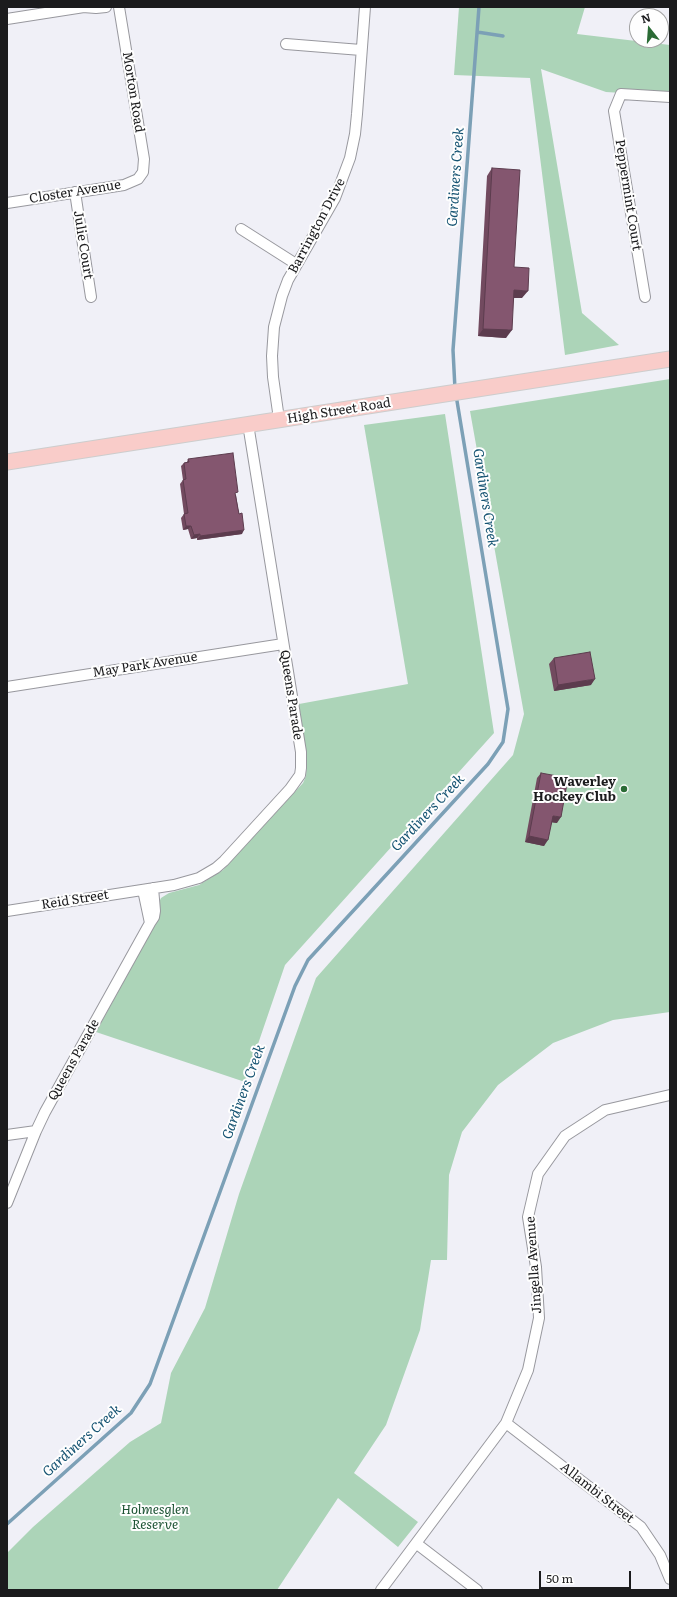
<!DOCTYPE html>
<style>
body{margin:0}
#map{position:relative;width:677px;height:1597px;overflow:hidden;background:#f0f0f7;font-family:Literata,serif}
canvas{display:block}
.frame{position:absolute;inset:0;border:8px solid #1b1b1d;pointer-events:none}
.north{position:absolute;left:629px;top:8px;width:40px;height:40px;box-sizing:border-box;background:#fefefe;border:1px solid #a3a3a4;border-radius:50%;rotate:343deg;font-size:11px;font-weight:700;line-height:16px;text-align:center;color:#1b1b1d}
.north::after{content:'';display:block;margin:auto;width:14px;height:18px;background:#2a6b35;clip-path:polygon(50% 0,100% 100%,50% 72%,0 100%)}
.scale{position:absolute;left:539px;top:1571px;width:92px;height:18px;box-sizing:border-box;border:2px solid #1b1b1d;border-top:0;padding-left:5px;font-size:12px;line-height:14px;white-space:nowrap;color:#1b1b1d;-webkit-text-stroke:3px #fefefe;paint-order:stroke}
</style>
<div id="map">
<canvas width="677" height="1597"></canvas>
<div class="frame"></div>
<div class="north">N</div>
<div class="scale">50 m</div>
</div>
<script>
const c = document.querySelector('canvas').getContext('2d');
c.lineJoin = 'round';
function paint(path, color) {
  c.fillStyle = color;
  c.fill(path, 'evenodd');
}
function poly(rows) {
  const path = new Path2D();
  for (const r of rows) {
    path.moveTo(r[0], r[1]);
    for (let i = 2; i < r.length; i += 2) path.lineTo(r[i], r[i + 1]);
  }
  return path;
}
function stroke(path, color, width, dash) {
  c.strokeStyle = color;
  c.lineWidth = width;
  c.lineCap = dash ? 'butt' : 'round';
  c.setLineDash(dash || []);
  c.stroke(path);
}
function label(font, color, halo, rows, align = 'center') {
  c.font = font + ' Literata,serif';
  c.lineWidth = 4;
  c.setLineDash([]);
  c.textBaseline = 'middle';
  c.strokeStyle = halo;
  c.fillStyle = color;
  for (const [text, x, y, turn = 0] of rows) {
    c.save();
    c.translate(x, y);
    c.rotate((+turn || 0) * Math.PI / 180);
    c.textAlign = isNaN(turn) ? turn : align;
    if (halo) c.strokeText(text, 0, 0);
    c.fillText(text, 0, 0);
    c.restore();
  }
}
paint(poly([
 [459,7,585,7,577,34,670,45,670,96,606,92,541,69,582,313,619,345,565,355,530,78,454,75],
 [670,379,670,1012,613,1020,553,1043,498,1085,462,1132,449,1175,447,1260,431,1260,420,1330,386,1425,354,1473,418,1522,398,1547,338,1498,277,1590,7,1590,7,1553,33,1527,130,1442,161,1423,171,1373,205,1308,239,1194,316,978,513,755,524,714,470,411],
 [445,414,494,733,285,965,245,1082,96,1032,152,930,156,922,158,904,161,898,169,893,199,885,223,870,303,783,306,776,307,760,299,704,408,684,364,425]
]), '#acd4b8');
stroke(poly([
 [477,32,503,36],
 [455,389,453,350,479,7],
 [7,1524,131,1413,150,1384,295,986,308,960,488,764,503,742,508,709,456,395]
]), '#7ca0b6', 3.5);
const street = poly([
 [83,7,96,8,106,7],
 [7,19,84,7],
 [286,44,361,50],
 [75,192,91,297],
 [7,203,124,185,138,179,143,172,144,159,119,7],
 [241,229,296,264],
 [645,297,614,111,621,94,670,97],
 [279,419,273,377,272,356,274,327,282,296,288,280,335,198,350,158,355,134,357,114,365,7],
 [7,687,283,644],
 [143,890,150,923],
 [7,911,174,885,199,878,216,868,224,861,290,789,300,775,301,768,301,752,248,424],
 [7,1135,36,1131],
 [7,1203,36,1131,45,1112,150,923,154,917,155,911,153,888],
 [506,1423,641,1527,660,1555,670,1579],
 [417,1544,477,1590],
 [381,1590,506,1423,528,1370,539,1318,536,1267,528,1217,538,1174,565,1136,605,1110,670,1095]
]);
const primary = poly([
 [7,462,670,359]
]);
stroke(street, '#98989e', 12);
stroke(primary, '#cdcdcd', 17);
stroke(street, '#fff', 10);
stroke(primary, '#f9ccc9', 15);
paint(poly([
 [492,168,514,267,522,298,514,298,506,338,478,336,487,176],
 [188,459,236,495,242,534,197,540,197,538,191,539,188,529,183,530,181,518,184,514,180,484,183,480,181,466,184,463,187,462],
 [554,658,591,685,554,691,549,664],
 [541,773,557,823,552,822,544,846,525,842,537,778]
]), '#724a5f');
paint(poly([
 [514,290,528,291,522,298,509,298],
 [483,329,512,330,506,338,478,336],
 [186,526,191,526,188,529,183,530],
 [244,530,242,534,197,540,200,536],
 [200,534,197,538,191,539,194,535],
 [595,679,591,685,554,691,558,685],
 [553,816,561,817,557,823,549,822],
 [529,836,548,840,544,846,525,842]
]), '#5c3c4e');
const building = poly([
 [492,168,520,170,514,267,529,268,528,291,514,290,512,330,483,329,492,168],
 [233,453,238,492,235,493,239,514,242,513,244,530,200,536,200,534,194,535,191,526,186,526,184,514,188,513,183,480,186,479,184,463,189,462,188,459,233,453],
 [590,652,595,679,558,685,554,658,590,652],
 [541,773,568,778,561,817,553,816,548,840,529,836,541,773]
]);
paint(building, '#84566f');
stroke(building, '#5c3c4e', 1);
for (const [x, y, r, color] of [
 [624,789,4,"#2a6b35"]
]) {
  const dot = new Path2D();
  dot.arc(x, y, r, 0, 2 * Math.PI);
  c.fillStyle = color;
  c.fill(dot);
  stroke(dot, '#fefefe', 1.5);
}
label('13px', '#1b1b1d', '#fefefe', [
 ["Morton Road",133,92,81],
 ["Closter Avenue",75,192,-9],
 ["Peppermint Court",628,195,81],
 ["Barrington Drive",317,226,-62],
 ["Julie Court",83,245,81],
 ["High Street Road",339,411,-9],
 ["May Park Avenue",145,665,-9],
 ["Queens Parade",291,695,81],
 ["Reid Street",75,900,-9],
 ["Queens Parade",74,1060,-61],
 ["Jingella Avenue",534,1265,-94],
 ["Allambi Street",597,1493,38]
]);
label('bold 13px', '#1b1b1d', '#fefefe', [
 ["Waverley",616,782],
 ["Hockey Club",616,797]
], 'right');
label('italic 13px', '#1b5232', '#fefefe', [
 ["Holmesglen",155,1510],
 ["Reserve",155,1525]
]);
label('italic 14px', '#155372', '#fefefe', [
 ["Gardiners Creek",456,177,-86],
 ["Gardiners Creek",485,498,81],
 ["Gardiners Creek",428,813,-47],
 ["Gardiners Creek",244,1092,-70],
 ["Gardiners Creek",82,1441,-42]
]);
</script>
